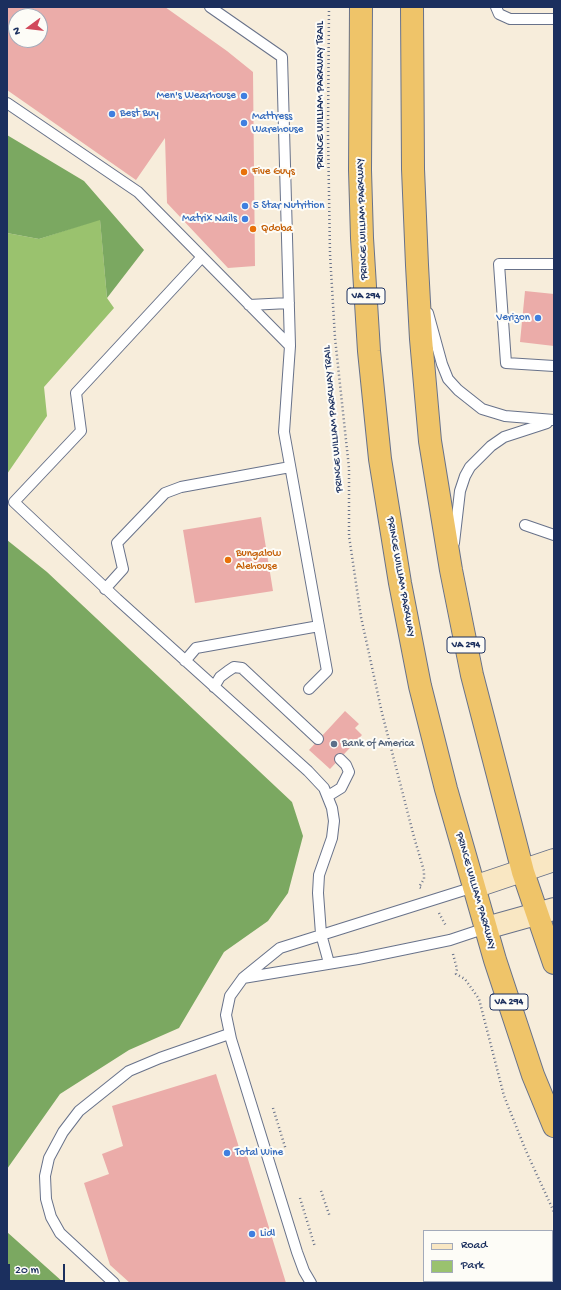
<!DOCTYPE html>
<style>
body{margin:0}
#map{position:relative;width:561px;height:1290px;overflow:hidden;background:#f7eddb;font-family:"Gochi Hand",sans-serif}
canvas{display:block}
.frame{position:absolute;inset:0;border:8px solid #1b2f5e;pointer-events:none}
.legend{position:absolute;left:423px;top:1230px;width:130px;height:52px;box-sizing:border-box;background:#fdfcf7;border:1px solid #a3aaba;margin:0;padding:5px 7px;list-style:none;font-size:12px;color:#1b2f5e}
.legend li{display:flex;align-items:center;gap:8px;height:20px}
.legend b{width:20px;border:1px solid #a3aaba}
.north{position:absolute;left:8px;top:8px;width:40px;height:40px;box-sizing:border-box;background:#fdfcf7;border:1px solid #a3aaba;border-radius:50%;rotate:255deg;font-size:11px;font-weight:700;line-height:16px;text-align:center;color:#1b2f5e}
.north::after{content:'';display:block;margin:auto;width:14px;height:18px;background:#d1495b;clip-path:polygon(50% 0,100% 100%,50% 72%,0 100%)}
.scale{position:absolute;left:8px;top:1264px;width:57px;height:18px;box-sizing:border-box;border:2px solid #1b2f5e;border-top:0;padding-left:5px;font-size:12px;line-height:14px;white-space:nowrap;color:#1b2f5e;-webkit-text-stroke:3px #fdfcf7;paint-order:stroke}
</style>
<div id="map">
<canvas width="561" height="1290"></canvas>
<div class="frame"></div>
<ul class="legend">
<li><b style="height:5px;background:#f9e7c3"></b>Road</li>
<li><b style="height:11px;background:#9ac26e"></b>Park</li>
</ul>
<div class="north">N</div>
<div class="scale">20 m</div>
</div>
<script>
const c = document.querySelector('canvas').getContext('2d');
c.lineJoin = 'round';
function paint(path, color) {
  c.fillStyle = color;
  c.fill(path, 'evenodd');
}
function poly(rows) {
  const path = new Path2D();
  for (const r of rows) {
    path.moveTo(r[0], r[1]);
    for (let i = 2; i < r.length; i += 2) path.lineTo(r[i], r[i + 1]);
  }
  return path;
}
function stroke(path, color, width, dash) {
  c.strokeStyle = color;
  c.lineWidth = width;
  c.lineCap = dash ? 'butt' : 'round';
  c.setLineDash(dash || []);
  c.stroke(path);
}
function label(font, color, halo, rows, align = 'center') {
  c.font = font + ' "Gochi Hand",sans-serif';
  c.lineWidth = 4;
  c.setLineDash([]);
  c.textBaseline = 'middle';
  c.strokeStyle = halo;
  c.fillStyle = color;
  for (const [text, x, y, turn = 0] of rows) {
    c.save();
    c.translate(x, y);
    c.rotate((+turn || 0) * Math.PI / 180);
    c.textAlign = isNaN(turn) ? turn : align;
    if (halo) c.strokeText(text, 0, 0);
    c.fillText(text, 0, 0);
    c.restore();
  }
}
paint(poly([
 [100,219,107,298,114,308,44,387,47,416,7,474,7,233,39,239]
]), '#9ac26e');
paint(poly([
 [7,135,84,181,144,250,107,298,100,220,39,239,7,233],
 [7,540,47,572,292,802,303,836,288,893,268,921,224,952,179,1028,129,1050,60,1094,7,1169],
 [7,1232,64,1283,7,1283]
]), '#7ba861');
paint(poly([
 [7,7,165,7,227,51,253,72,255,266,228,268,167,203,165,138,136,180,7,90],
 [16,16,40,16,40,40,16,40],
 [525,291,554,294,554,346,520,342],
 [261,517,273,591,195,603,183,530],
 [345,711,359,724,355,728,362,735,330,769,309,750],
 [216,1074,242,1157,247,1156,286,1283,130,1283,110,1265,84,1183,109,1174,102,1154,123,1146,112,1106]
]), '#ebaca9');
const lane = poly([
 [210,7,282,57,290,346,284,432,327,671,309,689],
 [496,7,499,14,510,19,554,19],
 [7,103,138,192,290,346],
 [202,257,76,393,81,431,14,502,117,599,308,771,324,788,332,808,334,821,332,838,319,875,318,893,321,934,329,963],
 [554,264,499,264,506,363,554,366],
 [249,305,289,303],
 [428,313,442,364,448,379,458,390,482,409,505,416,554,420],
 [525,525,554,535],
 [454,543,460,491,465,476,470,467,491,446,504,437,547,423],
 [105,589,123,569,117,543,165,493,181,487,290,467],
 [185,661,196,648,319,626],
 [214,687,220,677,228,671,234,667,242,668,318,739],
 [328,796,341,788,349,772,346,765,340,759],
 [243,978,358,959,450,940,486,928],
 [114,1283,60,1233,51,1217,46,1199,45,1176,49,1158,63,1132,79,1111,129,1071,160,1058,229,1034],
 [311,1283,304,1271,297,1252,231,1039,226,1015,230,996,243,978,280,948,474,887]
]);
const secondary = poly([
 [474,887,554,860],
 [486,928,554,909]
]);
const highway = poly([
 [361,7,360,170,362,238,369,351,380,459,400,583,420,686,446,789,495,960,533,1075,554,1126],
 [412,7,413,169,417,265,421,339,430,441,451,570,472,675,523,872,554,963]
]);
stroke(lane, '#68728a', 12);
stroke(secondary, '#68728a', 24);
stroke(highway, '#68728a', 24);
stroke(poly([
 [329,7,328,133,330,254,335,338,349,468,349,536,361,617,382,713,414,837,424,871,424,879,419,887,421,888],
 [439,913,446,926],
 [453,954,457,969,456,974,465,979,479,999,504,1096,526,1151,554,1212],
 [273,1108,286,1150],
 [321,1191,330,1217],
 [300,1198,315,1247]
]), '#68728a', 2.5, [1, 3]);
stroke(lane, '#fff', 10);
stroke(secondary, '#f9e7c3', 22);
stroke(highway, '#efc469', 22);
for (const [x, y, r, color] of [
 [244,96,4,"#3f7fe0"],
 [112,114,4,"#3f7fe0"],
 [244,123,4,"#3f7fe0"],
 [244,172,4,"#e8710a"],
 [245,206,4,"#3f7fe0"],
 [245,219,4,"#3f7fe0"],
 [253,229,4,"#e8710a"],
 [538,318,4,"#3f7fe0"],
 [228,560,4,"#e8710a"],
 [334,744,4,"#5c6f8a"],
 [227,1153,4,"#3f7fe0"],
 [252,1234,4,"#3f7fe0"]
]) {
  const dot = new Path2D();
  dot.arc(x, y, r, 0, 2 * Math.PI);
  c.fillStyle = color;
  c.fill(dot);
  stroke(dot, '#fdfcf7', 1.5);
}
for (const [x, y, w] of [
 [366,296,38],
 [466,645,38],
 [509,1002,38]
]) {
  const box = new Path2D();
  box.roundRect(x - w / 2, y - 8, w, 16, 3);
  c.fillStyle = '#fdfcf7';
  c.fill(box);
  stroke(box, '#1b2f5e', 1);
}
label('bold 10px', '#1b2f5e', null, [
 ["VA 294",366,296],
 ["VA 294",466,645],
 ["VA 294",509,1002]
]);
label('11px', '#1b2f5e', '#fdfcf7', [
 ["PRINCE WILLIAM PARKWAY TRAIL",321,95,-90],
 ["PRINCE WILLIAM PARKWAY",363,219,-92],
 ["PRINCE WILLIAM PARKWAY TRAIL",334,419,-95],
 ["PRINCE WILLIAM PARKWAY",400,577,80],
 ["PRINCE WILLIAM PARKWAY",475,891,74]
]);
label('11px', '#366cbe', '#fdfcf7', [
 ["Men's Wearhouse",236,96,"right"],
 ["Best Buy",120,114],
 ["Mattress",252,117],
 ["Warehouse",252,130],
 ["5 Star Nutrition",253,206],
 ["Matrix Nails",237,219,"right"],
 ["Verizon",530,318,"right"],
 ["Total Wine",235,1153],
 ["Lidl",260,1234]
], 'left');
label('11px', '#c56008', '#fdfcf7', [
 ["Five Guys",252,172],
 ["Qdoba",261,229],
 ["Bungalow",236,554],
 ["Alehouse",236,567]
], 'left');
label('11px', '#4e5e75', '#fdfcf7', [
 ["Bank of America",342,744]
], 'left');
</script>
